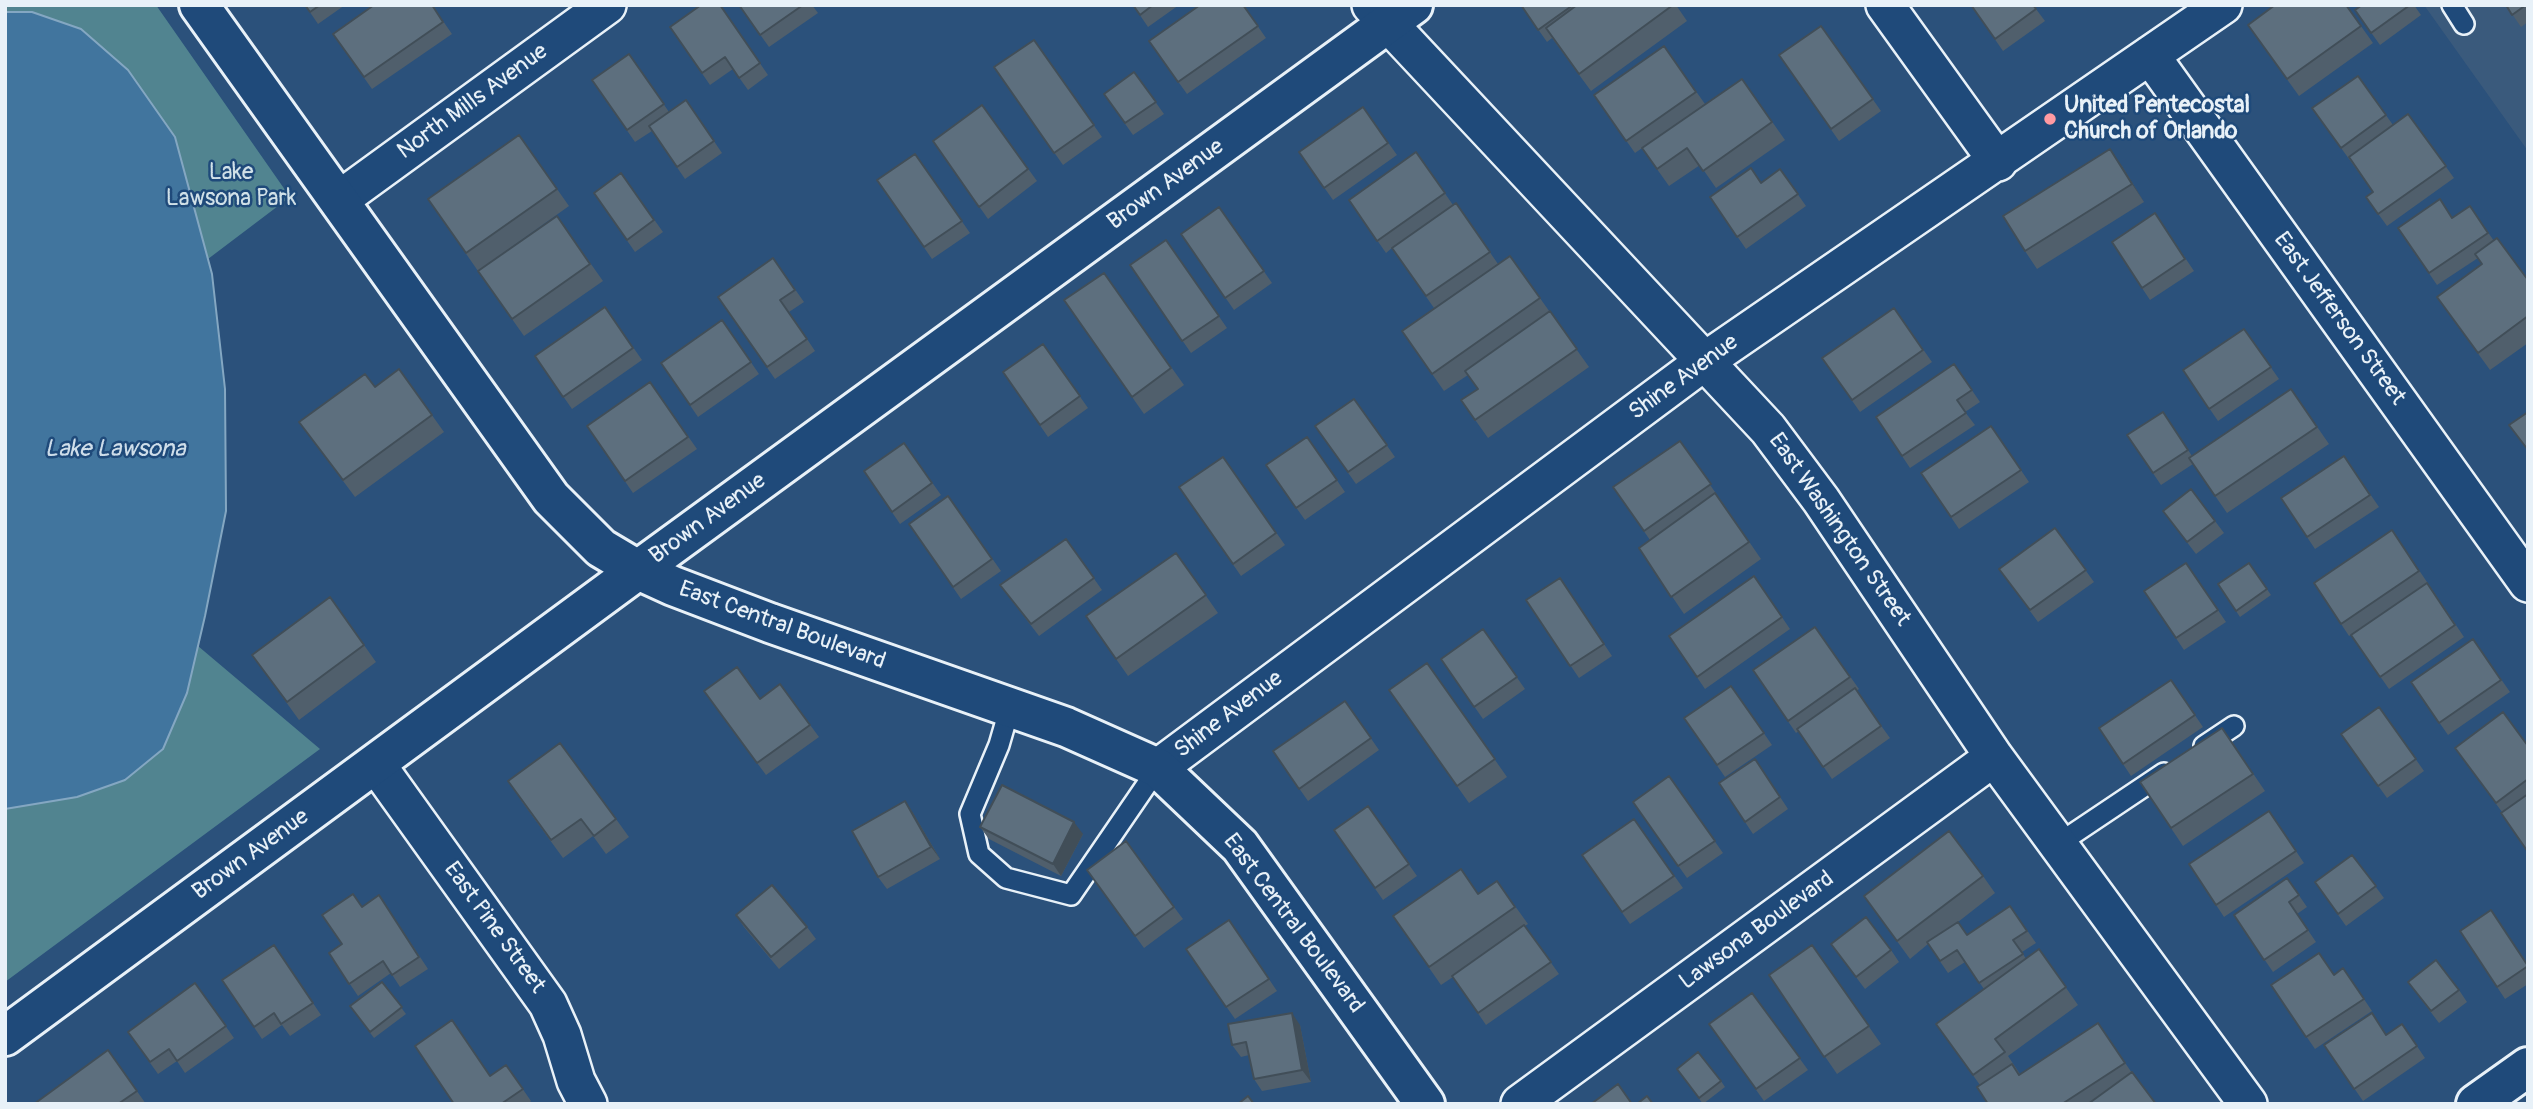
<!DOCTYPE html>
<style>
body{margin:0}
#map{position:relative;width:2533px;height:1109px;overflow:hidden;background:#2b517b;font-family:Pangolin,sans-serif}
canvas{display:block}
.frame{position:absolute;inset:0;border:7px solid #e8f1f8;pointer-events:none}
</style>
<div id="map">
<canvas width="2533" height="1109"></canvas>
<div class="frame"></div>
</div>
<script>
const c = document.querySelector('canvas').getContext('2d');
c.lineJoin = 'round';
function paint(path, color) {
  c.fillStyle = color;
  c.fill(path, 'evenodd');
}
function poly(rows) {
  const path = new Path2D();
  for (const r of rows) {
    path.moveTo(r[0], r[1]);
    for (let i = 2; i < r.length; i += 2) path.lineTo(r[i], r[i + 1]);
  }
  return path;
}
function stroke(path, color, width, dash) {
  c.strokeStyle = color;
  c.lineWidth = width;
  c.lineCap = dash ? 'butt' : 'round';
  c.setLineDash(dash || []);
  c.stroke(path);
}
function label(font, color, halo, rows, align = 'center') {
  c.font = font + ' Pangolin,sans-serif';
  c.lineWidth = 5;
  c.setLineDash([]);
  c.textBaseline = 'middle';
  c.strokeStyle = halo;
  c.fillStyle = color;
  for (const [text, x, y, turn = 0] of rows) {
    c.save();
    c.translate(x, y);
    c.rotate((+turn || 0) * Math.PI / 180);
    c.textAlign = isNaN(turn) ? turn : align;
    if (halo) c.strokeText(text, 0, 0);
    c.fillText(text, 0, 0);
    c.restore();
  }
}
paint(poly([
 [2424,5,2528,5,2528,151]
]), '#3a5a7c');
paint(poly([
 [5,5,156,5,290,197,208,259,193,207,32,12,5,12],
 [198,646,320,749,5,982,5,809,77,797,187,693]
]), '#518490');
const water = poly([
 [5,12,32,12,81,29,128,70,175,137,212,274,225,389,226,511,205,616,187,693,163,749,125,780,77,797,5,809,5,12]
]);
paint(water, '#41759e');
stroke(water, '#84a7c2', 2);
const lane = poly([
 [2452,5,2464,24],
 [1010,707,999,745,970,814,979,854,1006,878,1071,895,1158,768],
 [2204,746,2234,726],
 [2058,844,2164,773]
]);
const street = poly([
 [1371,5,1768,429,1821,500,1994,757,2248,1104],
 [1885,5,1998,162],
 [2150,55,2528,583],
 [339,200,607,5],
 [376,764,548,1004,562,1035,576,1081,588,1104],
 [1158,768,1705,361,2223,5],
 [1520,1104,1994,757]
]);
const secondary = poly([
 [199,5,551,498,601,548,638,570,673,586,770,623,1066,727,1158,768,1240,846,1425,1104],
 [5,1036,638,570,1413,5],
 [2476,1104,2528,1067]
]);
stroke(lane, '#e8f1f8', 24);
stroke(street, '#e8f1f8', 42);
stroke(secondary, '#e8f1f8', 44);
stroke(lane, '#1f4a7a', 19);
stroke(street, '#1f4a7a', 37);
stroke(secondary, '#1f4a7a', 38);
paint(poly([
 [305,5,345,5,318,24],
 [432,5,452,34,372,89,333,34],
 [720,5,768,75,748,90,733,69,710,85,670,27],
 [739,5,812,5,818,13,769,47],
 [1133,5,1179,5,1148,27],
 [1243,5,1266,38,1187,94,1149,41],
 [1521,5,1676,5,1687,21,1591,91,1552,38,1547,42],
 [1971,5,2033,5,2045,21,2003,51],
 [2346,5,2373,43,2299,96,2248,25],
 [2362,5,2414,5,2421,15,2380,45,2355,10],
 [2506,5,2528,5,2528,22,2521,27],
 [1821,26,1881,111,1839,141,1779,55],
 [1034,40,1102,137,1063,165,994,67],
 [1664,46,1705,104,1635,153,1594,95],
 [629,54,669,112,686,100,722,153,685,179,652,131,635,142,592,80],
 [1134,72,1164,114,1133,135,1104,94],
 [2358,76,2393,125,2408,114,2454,178,2387,226,2366,197,2373,192,2312,108],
 [1742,79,1785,140,1716,188,1700,165,1669,186,1642,148],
 [982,105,1037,181,988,219,933,141],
 [1363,107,1397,155,1333,200,1299,152],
 [519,135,569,206,478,271,428,199],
 [1416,152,1453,205,1456,203,1498,264,1434,308,1392,248,1386,253,1349,200],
 [915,154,970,233,932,259,877,180],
 [2122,166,2144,202,2037,269,2025,251],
 [1780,169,1806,206,1746,249,1710,197,1761,183],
 [621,173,663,232,635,252,594,193],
 [2470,206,2494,241,2528,280,2528,343,2490,370,2437,297,2482,264,2478,258,2437,285,2398,228,2453,218],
 [1219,207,1272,283,1234,310,1181,234],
 [557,216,603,281,524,336,478,271],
 [2163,225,2194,271,2150,300,2142,288],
 [1166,240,1227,328,1191,353,1130,265],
 [1510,256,1589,367,1488,438,1461,400,1478,389,1468,375,1444,391,1402,331],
 [773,258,804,302,789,312,815,351,775,379,718,297],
 [1104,273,1184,385,1144,414,1064,300],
 [605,307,642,360,572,409,535,356],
 [1894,308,1932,362,1860,412,1822,358],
 [722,320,759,374,698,417,661,363],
 [2244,329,2279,379,2218,421,2183,370],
 [1043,344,1088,408,1048,437,1003,372],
 [1954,364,1980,402,1965,412,1975,425,1910,468,1876,417],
 [399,369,444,432,355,497,299,422,375,387],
 [650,382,697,449,633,493,587,426],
 [2291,389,2329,444,2227,513,2193,464,2161,485,2127,435,2163,412,2192,456],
 [1354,399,1395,457,1356,484,1315,426],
 [1991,426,2029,482,1959,529,1921,473],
 [1307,437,1345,492,1305,520,1266,465],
 [1680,441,1761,559,1684,614,1639,548,1650,540,1613,487],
 [904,443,941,495,900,524,864,471],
 [2344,456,2379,507,2315,549,2281,498],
 [1223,457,1285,545,1241,576,1179,487],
 [948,496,1001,571,961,599,909,524],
 [2163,511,2215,521,2224,533,2196,554],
 [2055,528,2094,582,2038,622,1999,569],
 [2392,530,2464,637,2389,689,2351,635,2375,619,2349,636,2314,583],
 [1066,539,1102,590,1039,636,1000,585],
 [1176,553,1218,613,1128,676,1086,616],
 [2186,563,2226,622,2184,650,2144,591],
 [2249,563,2271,595,2240,617,2218,584],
 [1754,576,1790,629,1705,689,1669,636],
 [1560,578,1612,656,1579,678,1526,600],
 [330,597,376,662,299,720,252,655],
 [1815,627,1859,689,1856,691,1890,738,1832,779,1799,731,1796,733,1753,670],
 [1483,629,1525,689,1483,719,1441,659],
 [2473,639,2510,692,2448,735,2411,682],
 [1427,663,1507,777,1469,803,1389,690],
 [2171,680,2203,727,2131,776,2099,728],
 [780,684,819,737,766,775,704,691,760,699],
 [1731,686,1772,745,1725,777,1684,718],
 [1345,701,1379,750,1308,801,1273,751],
 [2379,707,2424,771,2387,798,2341,734],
 [2222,728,2265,791,2183,846,2140,782],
 [2528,746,2528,852,2502,812,2455,748],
 [1755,759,1788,809,1753,834,1719,783],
 [1669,776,1723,853,1687,878,1633,802],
 [520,799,616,819,629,837,606,854,593,836,563,858],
 [905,801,913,813,940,859,887,889,878,877],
 [1368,806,1417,876,1383,900,1334,830],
 [2269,811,2304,863,2224,917,2189,864],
 [1634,819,1683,888,1630,924,1582,855],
 [980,827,1083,834,1061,876,989,839],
 [2352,855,2384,898,2346,926,2315,882],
 [1087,870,1174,907,1183,919,1144,948],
 [1983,876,1995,893,1958,922,1967,935,2010,906,2036,943,2022,952,2026,959,2039,949,2078,1005,2008,1056,2020,1074,2098,1023,2132,1073,2156,1104,1988,1104,1980,1085,1936,1024,1984,989,1965,962,1948,973,1928,944,1910,959,1864,896],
 [2287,878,2307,907,2297,914,2316,942,2273,972,2234,915],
 [1497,881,1528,924,1525,926,1559,974,1486,1025,1453,977,1441,985,1393,916,1478,894],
 [379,895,428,969,400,987,391,973,358,996,329,953,342,944,362,907],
 [736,915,807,927,816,939,779,969,744,927],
 [1229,920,1277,991,1235,1019,1186,949],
 [2460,931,2528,965,2528,984,2505,999],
 [1831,944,1891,950,1899,962,1865,989],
 [274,945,321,1015,290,1036,282,1025,262,1039,222,980],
 [1812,945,1881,1044,1837,1074,1769,975],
 [2343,968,2372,1011,2315,1049,2271,985,2334,975],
 [382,982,406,1014,374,1038,350,1006],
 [2408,982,2459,990,2467,1002,2439,1023],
 [195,983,234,1038,185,1073,177,1061,158,1074,128,1032],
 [1752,993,1808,1070,1764,1101,1709,1024],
 [2402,1024,2425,1058,2363,1101,2324,1045,2387,1034],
 [1300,1025,1311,1082,1262,1091,1254,1079,1249,1055,1241,1057,1232,1045],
 [108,1050,146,1104,34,1104],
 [506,1065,531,1101,528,1104,454,1104,490,1076],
 [1677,1069,1721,1081,1725,1087,1703,1104]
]), '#505f6c');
paint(poly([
 [2110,149,2122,166,2144,202,2132,184],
 [905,801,913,813,940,859,931,847],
 [1074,822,1083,834,1061,876,1053,864],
 [1292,1013,1300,1025,1311,1082,1302,1070]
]), '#414e58');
const building = poly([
 [305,5,320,5,310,12,305,5],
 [374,5,432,5,443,22,364,77,333,34,374,5],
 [701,5,720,5,760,63,739,78,725,57,702,73,670,27,701,5],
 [739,5,803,5,760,35,739,5],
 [1133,5,1153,5,1140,15,1133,5],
 [1200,5,1243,5,1258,26,1178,82,1149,41,1200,5],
 [1521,5,1573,5,1538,30,1521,5],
 [1577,5,1673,5,1579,74,1546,28,1577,5],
 [1971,5,2033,5,2036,9,1995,39,1971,5],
 [2275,5,2346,5,2361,26,2287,79,2248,25,2275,5],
 [2362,5,2410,5,2371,33,2355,10,2362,5],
 [2506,5,2526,5,2512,15,2506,5],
 [1821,26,1873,99,1831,129,1779,55,1821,26],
 [1034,40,1094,125,1054,153,994,67,1034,40],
 [1664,46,1696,92,1626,141,1594,95,1664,46],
 [629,54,664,104,627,130,592,80,629,54],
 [1134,72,1156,102,1125,123,1104,94,1134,72],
 [2358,76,2386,115,2341,148,2312,108,2358,76],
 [1742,79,1772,122,1703,171,1687,148,1657,169,1642,148,1742,79],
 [686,100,714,141,677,167,649,126,686,100],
 [982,105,1028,169,979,207,933,141,982,105],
 [1363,107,1388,143,1324,188,1299,152,1363,107],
 [2408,114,2446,166,2378,214,2366,197,2373,192,2349,157,2408,114],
 [519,135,557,189,466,253,428,199,519,135],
 [2110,149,2132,184,2025,251,2003,216,2110,149],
 [1416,152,1445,193,1377,241,1349,200,1416,152],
 [915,154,962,221,924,247,877,180,915,154],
 [1751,168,1761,183,1780,169,1798,194,1737,237,1710,197,1751,168],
 [621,173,654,220,627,240,594,193,621,173],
 [2440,199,2452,218,2470,206,2488,233,2429,273,2398,228,2440,199],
 [1456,203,1490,252,1426,296,1392,248,1456,203],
 [1219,207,1264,271,1225,298,1181,234,1219,207],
 [2155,213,2185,259,2142,288,2112,242,2155,213],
 [557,216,590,264,512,319,478,271,557,216],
 [2497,238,2528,280,2528,316,2478,353,2437,297,2482,264,2475,254,2497,238],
 [1166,240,1219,316,1182,341,1130,265,1166,240],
 [1510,256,1540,298,1432,374,1402,331,1510,256],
 [773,258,795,290,780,300,807,339,767,367,718,297,773,258],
 [1104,273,1171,368,1132,397,1064,300,1104,273],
 [605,307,633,348,563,397,535,356,605,307],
 [1894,308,1923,350,1852,400,1822,358,1894,308],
 [1550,311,1577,349,1475,420,1461,400,1478,389,1465,371,1550,311],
 [722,320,751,362,690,405,661,363,722,320],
 [2244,329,2271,367,2209,409,2183,370,2244,329],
 [1043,344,1080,396,1040,425,1003,372,1043,344],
 [1954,364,1972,390,1957,400,1966,413,1902,456,1876,417,1954,364],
 [399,369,432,415,343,480,299,422,365,374,375,387,399,369],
 [650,382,688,437,625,481,587,426,650,382],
 [2291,389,2317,427,2215,496,2189,458,2291,389],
 [1354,399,1387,445,1348,472,1315,426,1354,399],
 [2163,412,2188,450,2153,473,2127,435,2163,412],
 [2528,412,2528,450,2509,425,2528,412],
 [1991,426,2021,470,1951,517,1921,473,1991,426],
 [1307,437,1337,480,1296,508,1266,465,1307,437],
 [1680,441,1711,484,1644,531,1613,487,1680,441],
 [904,443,932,483,892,512,864,471,904,443],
 [2344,456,2370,495,2307,537,2281,498,2344,456],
 [1223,457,1276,533,1233,564,1179,487,1223,457],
 [2191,489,2215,521,2187,542,2163,511,2191,489],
 [1715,493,1749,542,1671,597,1639,548,1715,493],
 [948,496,992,559,953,587,909,524,948,496],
 [2055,528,2086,570,2030,610,1999,569,2055,528],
 [2392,530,2419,571,2341,624,2314,583,2392,530],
 [1066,539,1094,578,1031,624,1000,585,1066,539],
 [1176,553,1206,595,1116,659,1086,616,1176,553],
 [2186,563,2218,610,2176,638,2144,591,2186,563],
 [2249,563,2267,589,2236,611,2218,584,2249,563],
 [1754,576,1782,617,1697,677,1669,636,1754,576],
 [1560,578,1604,644,1570,666,1526,600,1560,578],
 [2427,583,2455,625,2380,677,2351,635,2427,583],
 [330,597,364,645,287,702,252,655,330,597],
 [1815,627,1850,677,1788,721,1753,670,1815,627],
 [1483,629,1517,677,1474,707,1441,659,1483,629],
 [2473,639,2501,680,2439,723,2411,682,2473,639],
 [1427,663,1495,759,1457,786,1389,690,1427,663],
 [737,667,760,699,780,684,810,725,757,763,704,691,737,667],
 [2171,680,2195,715,2123,764,2099,728,2171,680],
 [1731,686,1764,733,1717,765,1684,718,1731,686],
 [1855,688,1881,726,1823,767,1797,729,1855,688],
 [1345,701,1371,738,1299,789,1273,751,1345,701],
 [2379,707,2416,759,2378,786,2341,734,2379,707],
 [2503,712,2528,746,2528,779,2496,803,2455,748,2503,712],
 [2222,728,2253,774,2171,828,2140,782,2222,728],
 [560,743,616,819,594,836,581,819,551,840,508,781,560,743],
 [1755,759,1780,797,1745,822,1719,783,1755,759],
 [1669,776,1715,841,1678,866,1633,802,1669,776],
 [1002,785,1074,822,1053,864,980,827,1002,785],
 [2528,794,2528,852,2501,813,2528,794],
 [905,801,931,847,878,877,852,831,905,801],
 [1368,806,1409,864,1375,888,1334,830,1368,806],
 [2269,811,2296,851,2216,905,2189,864,2269,811],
 [1634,819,1674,876,1622,912,1582,855,1634,819],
 [1949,831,1983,876,1897,941,1864,896,1949,831],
 [1126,841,1174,907,1135,936,1087,870,1126,841],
 [2352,855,2376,886,2338,914,2315,882,2352,855],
 [1461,869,1478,894,1497,881,1515,907,1429,967,1393,916,1461,869],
 [2287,878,2299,895,2289,902,2308,930,2264,960,2234,915,2287,878],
 [772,885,807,927,771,957,736,915,772,885],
 [353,894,362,907,379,895,419,957,392,975,383,961,349,984,329,953,342,944,322,915,353,894],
 [2010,906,2027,931,2013,940,2023,954,1979,983,1957,950,1940,961,1927,942,1958,922,1967,935,2010,906],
 [2491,910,2528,966,2497,987,2460,931,2491,910],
 [1866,917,1891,950,1856,977,1831,944,1866,917],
 [1229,920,1269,979,1226,1007,1186,949,1229,920],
 [1524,925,1551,962,1478,1013,1452,976,1524,925],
 [274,945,313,1003,281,1024,274,1013,254,1027,222,980,274,945],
 [1812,945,1869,1026,1824,1057,1769,975,1812,945],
 [2039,949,2066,987,1995,1039,2005,1052,1973,1075,1936,1024,2039,949],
 [2319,953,2334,975,2343,968,2364,999,2306,1037,2271,985,2319,953],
 [2436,960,2459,990,2431,1011,2408,982,2436,960],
 [382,982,402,1007,370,1032,350,1006,382,982],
 [195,983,226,1026,177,1061,169,1049,150,1062,128,1032,195,983],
 [1752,993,1800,1058,1756,1089,1709,1024,1752,993],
 [1292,1013,1302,1070,1254,1079,1246,1042,1232,1045,1228,1024,1292,1013],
 [2372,1013,2386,1035,2402,1024,2417,1046,2354,1089,2324,1045,2372,1013],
 [452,1020,490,1076,506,1065,523,1089,501,1104,454,1104,415,1046,452,1020],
 [2098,1023,2125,1063,2062,1104,1988,1104,1977,1087,2012,1064,2019,1075,2098,1023],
 [108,1050,137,1091,118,1104,34,1104,108,1050],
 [1698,1052,1721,1081,1699,1098,1677,1069,1698,1052],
 [2132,1072,2156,1104,2088,1104,2132,1072],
 [1618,1084,1632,1104,1591,1104,1618,1084],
 [1248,1096,1254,1104,1238,1104,1248,1096],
 [1647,1096,1653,1104,1637,1104,1647,1096]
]);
paint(building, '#5d6f7e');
stroke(building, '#414e58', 2);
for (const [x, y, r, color] of [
 [2050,119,7,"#ff9aa2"]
]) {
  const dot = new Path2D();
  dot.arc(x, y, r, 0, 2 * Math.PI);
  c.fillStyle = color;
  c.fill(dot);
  stroke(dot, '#1f4a7a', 2.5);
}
label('23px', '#e8f1f8', '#1f4a7a', [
 ["North Mills Avenue",473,102,-36],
 ["Brown Avenue",1166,185,-36],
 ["East Jefferson Street",2339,319,54],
 ["Shine Avenue",1684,378,-36],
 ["Brown Avenue",708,519,-36],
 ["East Washington Street",1839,530,55],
 ["East Central Boulevard",782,626,20],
 ["Shine Avenue",1229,715,-37],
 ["Brown Avenue",251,855,-36],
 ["East Central Boulevard",1293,924,53],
 ["East Pine Street",494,928,54],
 ["Lawsona Boulevard",1757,931,-36]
]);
label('bold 23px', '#e8f1f8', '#1f4a7a', [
 ["United Pentecostal",2064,106],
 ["Church of Orlando",2064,132]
], 'left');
label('23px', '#d1e1e8', '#1f4a7a', [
 ["Lake",231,173],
 ["Lawsona Park",231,199]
]);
label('italic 24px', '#cfdeea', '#1f4a7a', [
 ["Lake Lawsona",115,450]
]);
</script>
